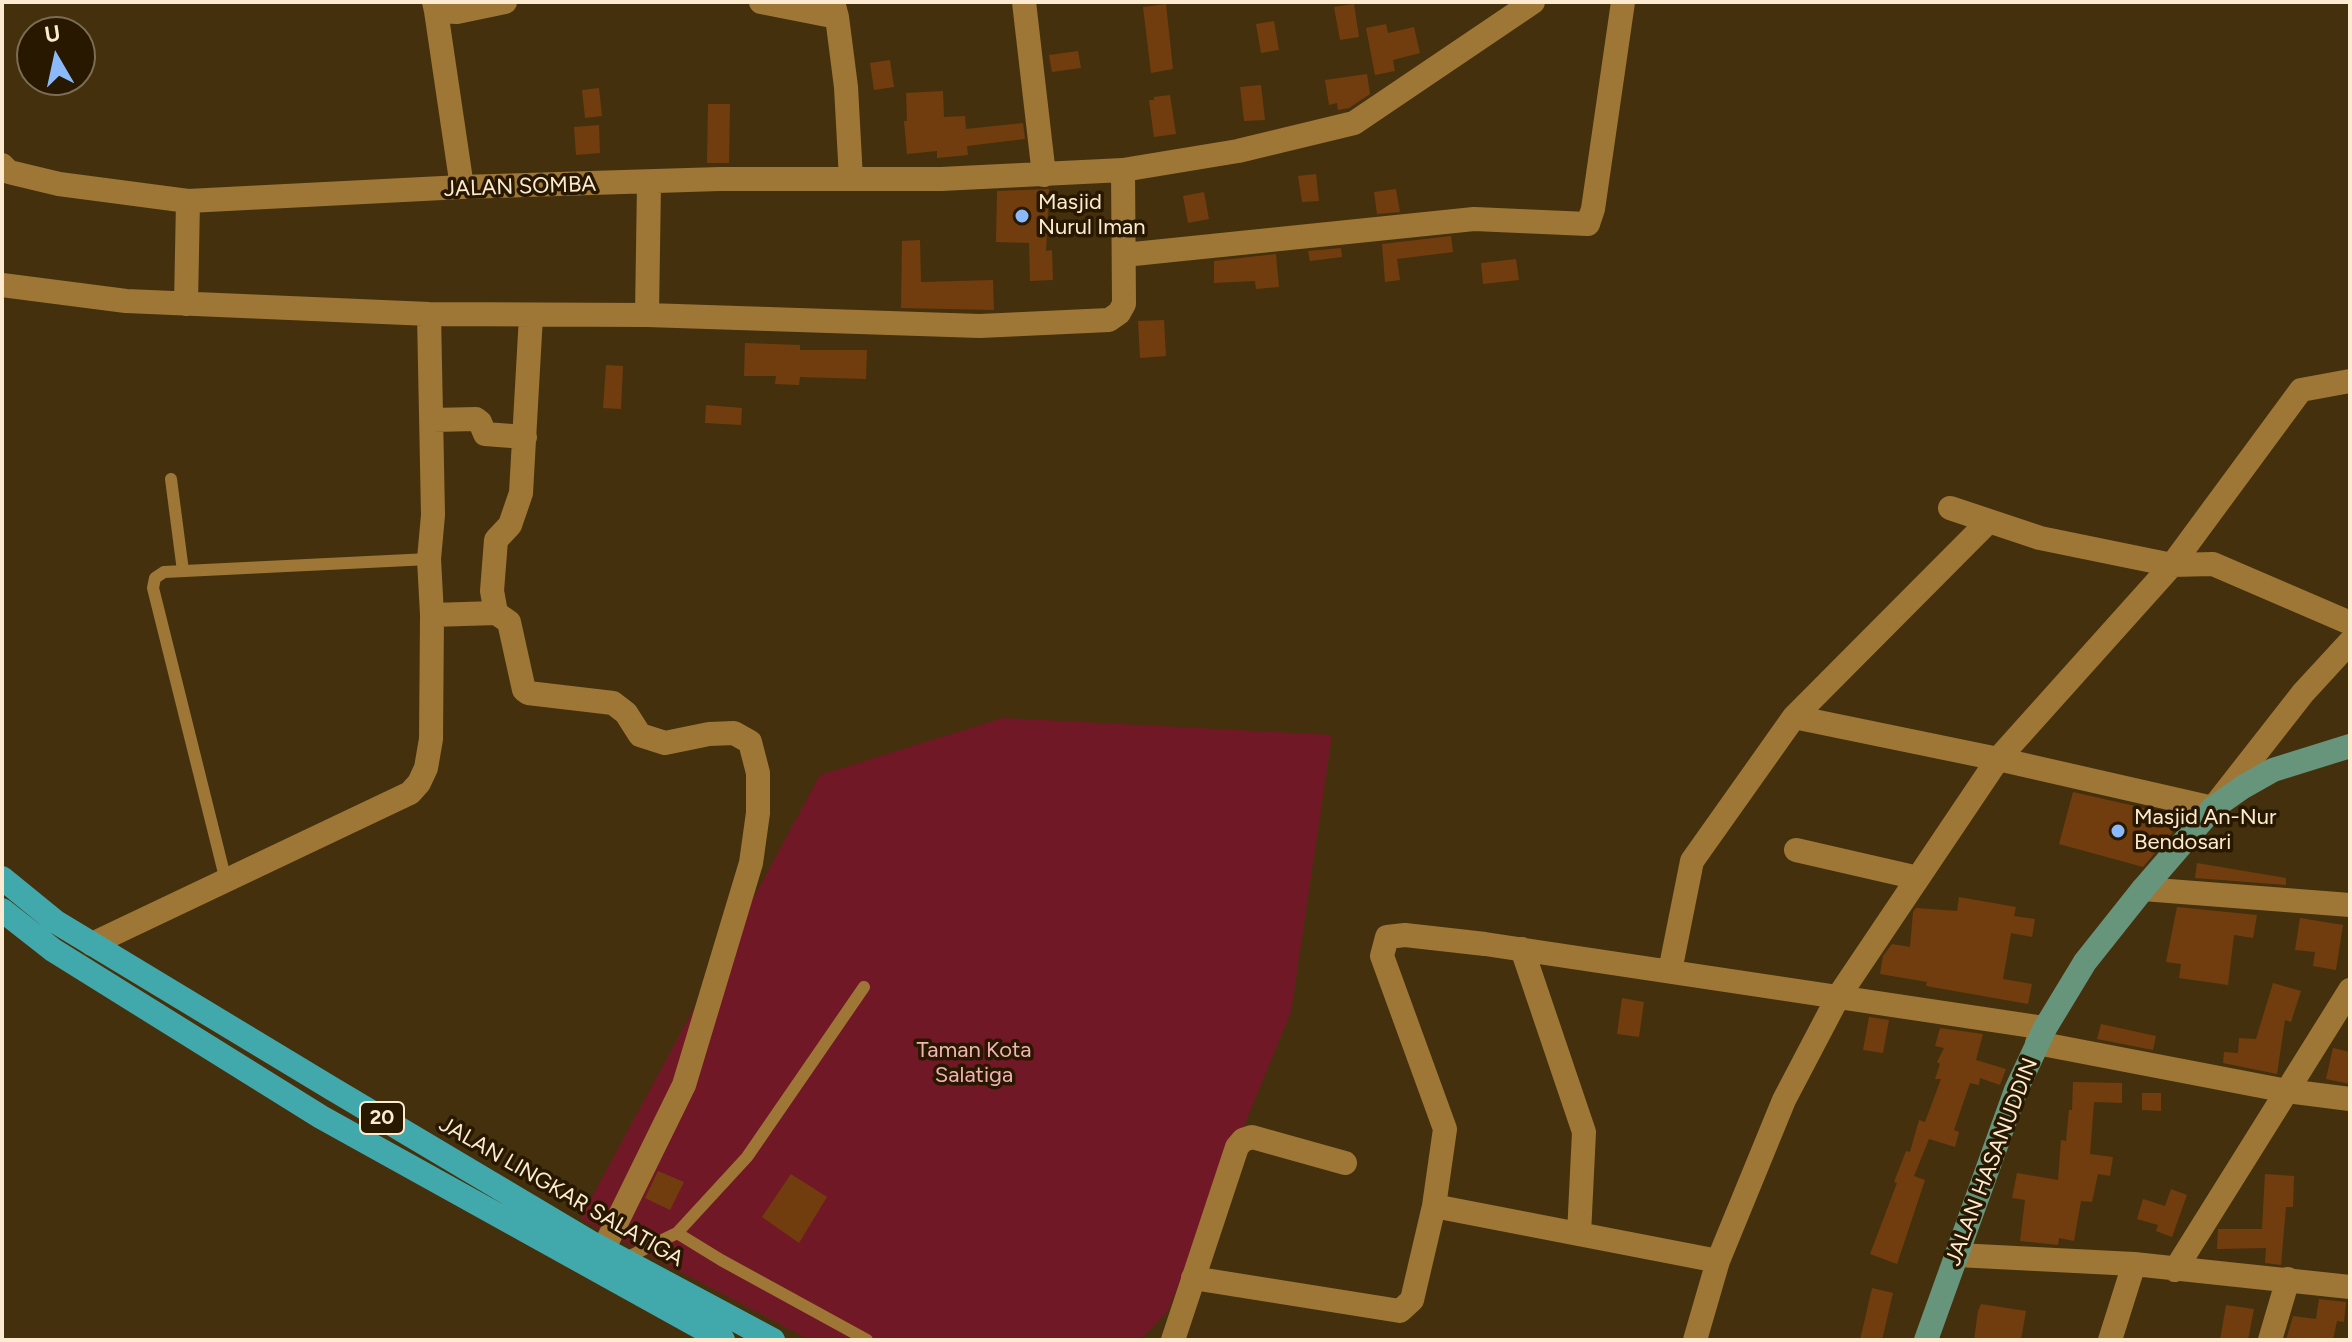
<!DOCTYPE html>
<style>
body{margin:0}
#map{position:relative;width:2352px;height:1342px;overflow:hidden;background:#45300d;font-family:Figtree,sans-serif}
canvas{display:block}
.frame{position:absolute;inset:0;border:4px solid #fcead1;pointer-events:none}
.north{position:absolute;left:16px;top:16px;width:80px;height:80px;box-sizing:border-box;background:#281800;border:2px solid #7d6c54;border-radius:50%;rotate:351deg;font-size:22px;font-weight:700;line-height:32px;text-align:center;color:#fcead1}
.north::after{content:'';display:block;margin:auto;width:28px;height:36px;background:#8bbafc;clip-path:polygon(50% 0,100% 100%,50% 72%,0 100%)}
</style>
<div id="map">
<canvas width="2352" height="1342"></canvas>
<div class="frame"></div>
<div class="north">U</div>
</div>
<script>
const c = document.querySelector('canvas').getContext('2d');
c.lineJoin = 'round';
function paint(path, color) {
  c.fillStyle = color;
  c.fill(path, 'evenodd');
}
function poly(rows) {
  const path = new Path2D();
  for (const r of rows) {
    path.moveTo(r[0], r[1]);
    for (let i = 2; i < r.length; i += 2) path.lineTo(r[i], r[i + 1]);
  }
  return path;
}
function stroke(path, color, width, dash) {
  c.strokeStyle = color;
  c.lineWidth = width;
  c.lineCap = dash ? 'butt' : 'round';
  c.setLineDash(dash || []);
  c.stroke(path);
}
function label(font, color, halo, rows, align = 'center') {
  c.font = font + ' Figtree,sans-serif';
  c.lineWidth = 7;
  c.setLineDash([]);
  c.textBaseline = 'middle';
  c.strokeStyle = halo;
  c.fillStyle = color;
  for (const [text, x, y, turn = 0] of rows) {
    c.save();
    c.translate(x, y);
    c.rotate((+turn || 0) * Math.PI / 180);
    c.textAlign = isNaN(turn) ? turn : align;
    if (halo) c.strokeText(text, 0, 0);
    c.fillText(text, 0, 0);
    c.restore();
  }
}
paint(poly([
 [1003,718,1332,735,1291,1012,1168,1311,1140,1340,810,1340,580,1219,820,775]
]), '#711826');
paint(poly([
 [1166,4,1173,69,1151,73,1143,7],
 [1354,4,1359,37,1340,40,1334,7],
 [1274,21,1279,50,1261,53,1256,24],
 [1386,24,1388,33,1414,27,1420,53,1393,60,1395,71,1375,75,1366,28],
 [1078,51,1081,68,1052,72,1049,55],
 [890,60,894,87,874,90,870,63],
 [1367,74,1370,94,1349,108,1338,110,1337,103,1329,105,1325,80],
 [1261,85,1265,120,1244,121,1240,87],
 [599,88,602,116,585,118,582,90],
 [943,91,944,117,965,116,966,129,1023,123,1025,139,967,146,968,155,937,158,937,151,907,154,904,121,907,121,906,93],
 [1170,95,1176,134,1154,137,1149,100,1154,100,1154,97],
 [708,104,730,104,729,163,707,163],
 [599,125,600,153,576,155,574,127],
 [1316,174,1319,201,1302,202,1298,176],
 [1049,189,1046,251,1052,250,1053,280,1030,281,1029,243,996,242,997,191],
 [1396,189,1400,212,1377,214,1374,192],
 [1204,192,1209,219,1188,223,1183,196],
 [1451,236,1453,252,1397,259,1400,280,1385,282,1382,244],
 [920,240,921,282,993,280,994,310,901,308,902,241],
 [1341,248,1342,257,1310,261,1308,251],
 [1276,254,1279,287,1256,289,1255,281,1214,283,1214,261],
 [1516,259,1519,280,1483,284,1481,263],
 [1164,320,1166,356,1140,358,1138,321],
 [745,343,800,345,800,350,867,350,866,379,800,377,799,385,775,384,776,376,744,376],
 [606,365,623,366,621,409,603,408],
 [706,405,742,408,741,425,705,423],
 [2073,792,2148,809,2184,819,2143,867,2059,844],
 [2197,863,2286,878,2286,885,2195,878],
 [1959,897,2016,907,2014,916,2035,919,2032,937,2011,933,2003,979,2032,984,2028,1004,1926,986,1927,982,1880,974,1883,956,1892,944,1910,947,1913,912,1916,908,1957,911],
 [2177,907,2257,915,2253,938,2234,935,2228,985,2179,978,2181,964,2166,962],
 [2300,918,2343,925,2336,970,2313,966,2315,952,2295,950],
 [2273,983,2301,991,2291,1022,2285,1020,2277,1074,2223,1063,2224,1052,2238,1053,2239,1038,2256,1039],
 [1622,998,1644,1002,1639,1037,1617,1034],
 [1869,1017,1889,1020,1883,1053,1863,1050],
 [2101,1024,2156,1036,2153,1050,2097,1039],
 [1940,1028,1983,1034,1976,1060,2006,1069,2000,1085,1980,1078,1979,1085,1970,1083,1954,1130,1959,1132,1955,1147,1929,1139,1914,1176,1925,1180,1897,1264,1870,1254,1897,1183,1894,1182,1906,1151,1910,1152,1919,1120,1925,1122,1941,1079,1935,1079,1940,1064,1937,1062,1944,1048,1935,1046],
 [2333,1048,2350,1052,2350,1084,2326,1079],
 [2073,1082,2122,1083,2122,1103,2094,1102,2090,1154,2113,1157,2110,1176,2098,1174,2092,1202,2081,1201,2074,1241,2059,1238,2058,1245,2020,1241,2025,1200,2012,1198,2017,1173,2058,1180,2061,1140,2066,1141,2069,1110,2072,1110],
 [2142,1093,2161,1093,2161,1111,2142,1110],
 [658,1171,684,1182,670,1210,645,1198],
 [791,1174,827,1197,799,1243,762,1217],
 [2265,1174,2294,1176,2293,1207,2286,1207,2281,1265,2265,1263,2266,1248,2217,1249,2218,1229,2262,1229],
 [2171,1189,2187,1195,2172,1237,2156,1231,2158,1225,2137,1219,2143,1199,2165,1206],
 [1872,1288,1893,1293,1882,1340,1860,1340],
 [2319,1299,2346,1302,2344,1322,2337,1321,2333,1340,2286,1340,2293,1316,2316,1319],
 [1981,1304,2026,1311,2021,1340,1974,1340,1978,1311],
 [2226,1305,2254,1309,2248,1340,2220,1340]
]), '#713d0e');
stroke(poly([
 [171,479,183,571],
 [226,881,153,588,155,578,164,572,429,559],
 [677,1233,747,1157,864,987],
 [622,1260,677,1233,721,1260,867,1340]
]), '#9e7736', 12);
stroke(poly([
 [434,2,436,11,457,12,505,2],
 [761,2,837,17,833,2],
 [1024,2,1044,175],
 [436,11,462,187],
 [837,17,846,87,851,179],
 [2,165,9,172,59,184,188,201,462,187,720,179,941,179,1123,170,1238,151,1354,123,1533,2],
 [1124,255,1474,219,1588,224,1593,209,1623,2],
 [2,285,126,301,429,314,647,315,980,326,1109,320,1119,313,1124,304,1123,170],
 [186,304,188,201],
 [429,314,433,515,429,559,432,615,496,613],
 [647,315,649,183],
 [531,316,521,493,510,525,496,540,492,591,496,613,509,622,524,690,528,693,613,703,626,713,640,735,665,743,709,734,734,733,750,742,758,773,758,813,751,863,684,1085,603,1250],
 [433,420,476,419,480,422,485,434,525,437],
 [1950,508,2040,538,2172,565,2213,564,2350,623],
 [1794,717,1998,759,2213,808,2303,693,2350,642],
 [1796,850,1918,878],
 [2143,889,2350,905],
 [92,944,410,793,419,783,426,768,431,739,432,615],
 [1522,949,1584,1132,1579,1234],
 [1670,971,1692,861,1794,717,1989,521],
 [2037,1043,2287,1091,2350,1099],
 [1434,1206,1718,1261],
 [1957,1255,2134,1264,2350,1287],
 [2175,1270,2350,990],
 [1193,1278,1400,1311,1412,1300,1434,1206,1445,1129,1382,956,1387,937,1405,935,1485,944,1838,997,1998,759,2172,565,2301,390,2350,381],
 [1173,1340,1237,1147,1243,1140,1252,1137,1345,1163],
 [1695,1340,1718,1261,1784,1100,1838,997,2045,1028],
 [2110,1340,2134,1264],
 [2270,1340,2288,1279]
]), '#9e7736', 24);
stroke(poly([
 [1926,1340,2016,1090,2045,1028,2085,962,2143,889,2213,808,2243,787,2273,770,2350,746]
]), '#66957c', 24);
stroke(poly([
 [2,878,56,922,331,1088,590,1242,773,1340],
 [2,910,53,950,321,1117,723,1340]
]), '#41a9ab', 24);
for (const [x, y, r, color] of [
 [1022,216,8,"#8bbafc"],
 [2118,831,8,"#8bbafc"]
]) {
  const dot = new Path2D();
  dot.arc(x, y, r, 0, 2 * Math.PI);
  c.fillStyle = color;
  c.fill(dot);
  stroke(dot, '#281800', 3);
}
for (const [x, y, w] of [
 [382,1118,44]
]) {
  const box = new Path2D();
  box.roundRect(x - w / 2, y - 16, w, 32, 6);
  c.fillStyle = '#281800';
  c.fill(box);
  stroke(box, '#fcead1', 2);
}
label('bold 20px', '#fcead1', null, [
 ["20",382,1118]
]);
label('22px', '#fcead1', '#281800', [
 ["JALAN SOMBA",520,187,-2],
 ["JALAN HASANUDDIN",1992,1162,-69],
 ["JALAN LINGKAR SALATIGA",561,1192,30]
]);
label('22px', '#fcead1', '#281800', [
 ["Masjid",1038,203],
 ["Nurul Iman",1038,228],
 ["Masjid An-Nur",2134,818],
 ["Bendosari",2134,843]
], 'left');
label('22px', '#f2b3b4', '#281800', [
 ["Taman Kota",974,1051],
 ["Salatiga",974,1076]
]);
</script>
